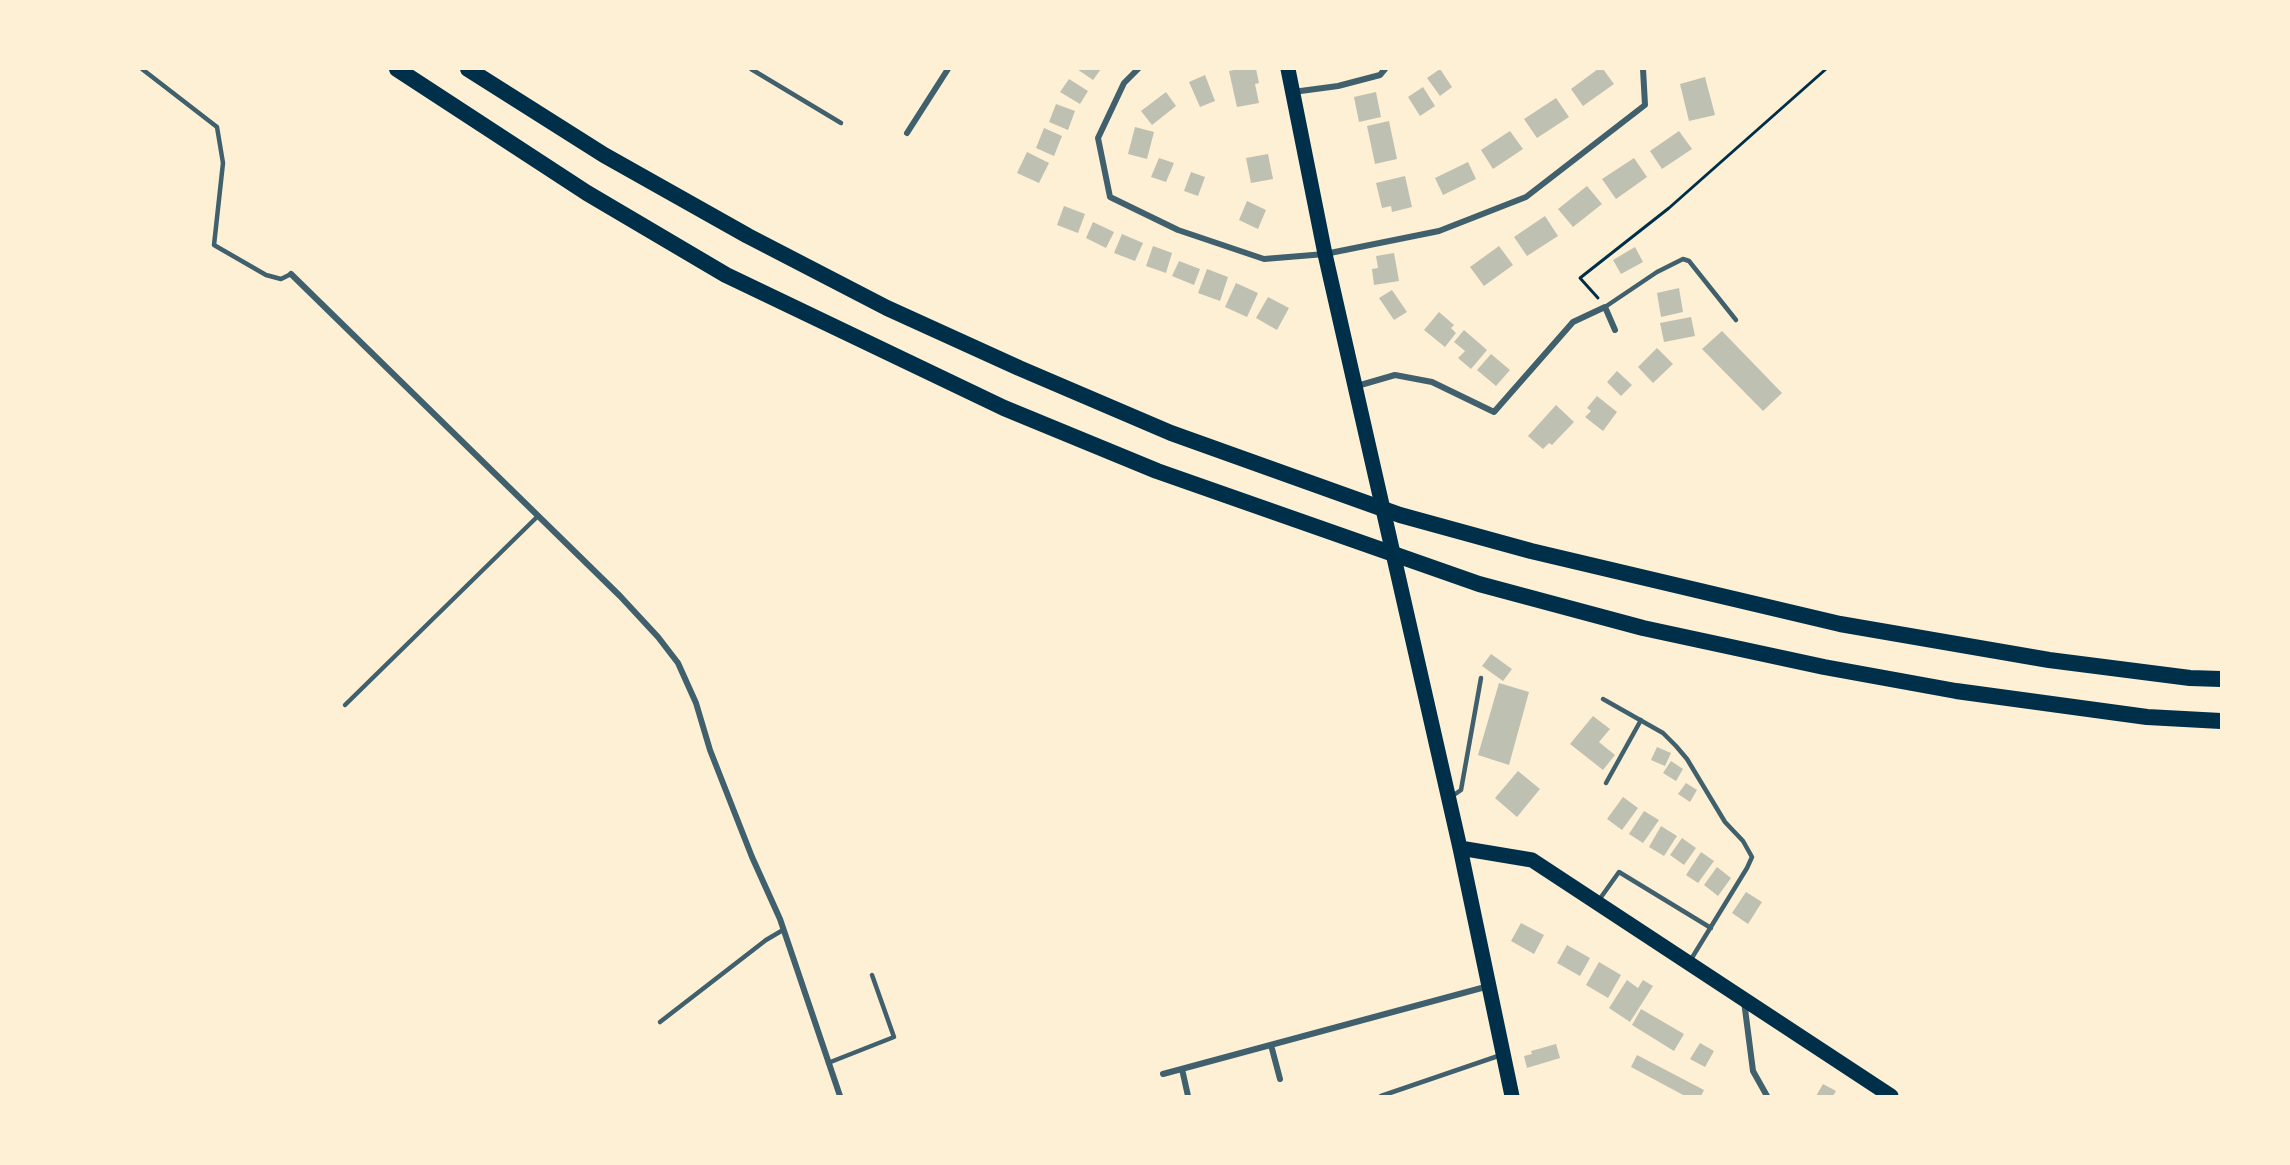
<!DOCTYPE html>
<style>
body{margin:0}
#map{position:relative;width:2290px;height:1165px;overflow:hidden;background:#fdf0d5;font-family:"PT Serif",serif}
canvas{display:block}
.frame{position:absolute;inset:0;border:70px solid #fdf0d5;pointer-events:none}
</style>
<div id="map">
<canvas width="2290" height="1165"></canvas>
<div class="frame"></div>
</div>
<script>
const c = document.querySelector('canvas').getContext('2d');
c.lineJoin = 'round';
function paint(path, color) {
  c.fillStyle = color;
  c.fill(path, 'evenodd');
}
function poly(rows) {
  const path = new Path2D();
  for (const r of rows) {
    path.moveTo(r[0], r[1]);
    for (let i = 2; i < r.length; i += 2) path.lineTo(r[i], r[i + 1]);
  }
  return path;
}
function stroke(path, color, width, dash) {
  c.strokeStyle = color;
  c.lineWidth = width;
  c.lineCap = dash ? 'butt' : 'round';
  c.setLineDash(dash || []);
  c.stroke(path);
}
paint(poly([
 [1077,69,1101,69,1093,80],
 [1239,69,1256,69,1259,83,1255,84,1259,103,1237,107,1229,71],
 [1440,69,1452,87,1440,96,1427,78],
 [1598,69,1603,69,1614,84,1583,106,1571,89],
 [1205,75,1215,101,1200,107,1189,82],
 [1705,77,1715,115,1689,121,1680,84],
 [1069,79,1088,91,1080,104,1060,92],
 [1423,87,1435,106,1420,116,1408,97],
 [1166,92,1176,106,1152,125,1141,111],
 [1376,92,1381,117,1359,122,1354,97],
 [1556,98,1569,117,1537,138,1524,119],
 [1056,104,1075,111,1068,130,1049,122],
 [1389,121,1397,159,1375,164,1367,126],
 [1135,127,1154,132,1147,159,1128,154],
 [1044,128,1062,136,1054,156,1036,148],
 [1510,131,1523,149,1493,169,1481,150],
 [1679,131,1692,149,1662,169,1650,151],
 [1027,152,1049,163,1039,183,1017,173],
 [1268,154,1273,179,1251,183,1246,158],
 [1159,158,1174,163,1166,182,1151,177],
 [1634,158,1647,177,1616,199,1602,179],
 [1468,162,1476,179,1443,195,1435,178],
 [1191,172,1205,177,1198,196,1184,191],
 [1405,176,1412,207,1392,212,1391,206,1382,208,1376,183],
 [1587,186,1602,204,1573,227,1558,209],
 [1247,201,1266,210,1258,229,1239,220],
 [1064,206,1085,214,1078,233,1057,225],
 [1545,216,1558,236,1527,256,1514,237],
 [1093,222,1114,232,1106,248,1086,238],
 [1122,234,1143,243,1135,261,1114,253],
 [1153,246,1172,253,1166,273,1146,266],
 [1499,246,1513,265,1484,286,1470,267],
 [1635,247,1643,262,1621,274,1613,260],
 [1394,253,1399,281,1374,285,1372,269,1378,268,1376,256],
 [1179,261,1200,269,1194,285,1172,276],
 [1207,269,1228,277,1220,301,1198,293],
 [1236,283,1258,293,1247,317,1225,307],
 [1679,288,1683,312,1661,317,1657,293],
 [1392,290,1407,312,1394,320,1379,298],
 [1268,297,1289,308,1277,330,1256,318],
 [1439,312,1454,325,1451,328,1456,333,1445,347,1424,330],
 [1691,317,1695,336,1664,342,1660,323],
 [1464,330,1487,350,1471,369,1458,358,1465,351,1454,342],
 [1722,331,1782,393,1763,411,1702,349],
 [1657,348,1673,364,1653,383,1638,367],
 [1491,354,1510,370,1496,386,1477,370],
 [1617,371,1632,385,1621,396,1607,382],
 [1597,396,1617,412,1603,431,1585,417,1591,411,1587,408],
 [1556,405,1574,422,1552,445,1549,443,1543,449,1528,436],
 [1491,654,1512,669,1503,681,1482,666],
 [1499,683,1529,692,1509,765,1478,755],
 [1593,716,1610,729,1599,742,1615,755,1603,770,1570,744],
 [1657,747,1671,753,1665,766,1651,760],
 [1671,761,1683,769,1676,781,1663,773],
 [1518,771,1540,789,1517,817,1495,798],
 [1686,783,1697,790,1690,802,1678,794],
 [1623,797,1638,808,1622,830,1607,819],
 [1644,811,1659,820,1643,843,1629,834],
 [1661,826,1677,836,1664,856,1649,847],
 [1682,838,1696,848,1684,865,1670,855],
 [1701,852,1714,861,1698,883,1686,875],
 [1717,867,1731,878,1718,896,1704,885],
 [1746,892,1762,902,1748,924,1732,913],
 [1521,923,1544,935,1534,954,1511,941],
 [1567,945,1590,958,1580,976,1557,963],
 [1599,962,1621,975,1608,998,1586,985],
 [1627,980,1638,988,1643,980,1653,986,1630,1022,1609,1008],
 [1641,1009,1684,1034,1674,1051,1632,1025],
 [1700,1043,1714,1051,1705,1067,1690,1059],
 [1556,1044,1560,1058,1527,1068,1524,1056,1532,1054,1531,1051],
 [1637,1055,1704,1090,1701,1096,1685,1096,1631,1067],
 [1823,1084,1836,1091,1833,1096,1816,1096]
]), '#bec0b2');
stroke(poly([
 [1598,298,1580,278,1669,208,1826,69]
]), '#003049', 3);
stroke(poly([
 [142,69,217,127,223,163,214,245,266,275,281,279,291,274],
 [751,69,841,123],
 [1605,307,1657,272,1683,259,1689,261,1736,320],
 [1603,699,1663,733,1676,746,1687,759,1725,822,1743,841,1752,857,1747,868,1690,961],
 [345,705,538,516],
 [1606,783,1641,720],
 [1451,797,1461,790,1481,678],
 [1599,900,1619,872,1711,928],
 [660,1022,766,940,783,930],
 [828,1063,894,1037,872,975],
 [1381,1096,1501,1055]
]), '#3f606c', 4.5);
stroke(poly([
 [1138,69,1124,83,1098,138,1110,197,1178,230,1264,259,1325,254,1439,231,1526,197,1645,105,1643,69],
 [1293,92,1338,86,1380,75,1385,69],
 [907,133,948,69],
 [291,274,620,596,658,637,678,663,696,703,710,750,752,857,780,919,840,1096],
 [1357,386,1395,375,1432,382,1494,412,1573,322,1605,307,1615,330],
 [1744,1001,1753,1071,1767,1096],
 [1271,1045,1280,1079],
 [1182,1069,1188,1096],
 [1163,1074,1489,986]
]), '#3f606c', 6);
stroke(poly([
 [1288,69,1325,254,1460,848,1512,1096],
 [1460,848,1532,860,1891,1096]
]), '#003049', 15);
stroke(poly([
 [397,69,587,193,726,275,1004,408,1157,471,1479,584,1643,628,1824,667,1956,691,2147,717,2221,721],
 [468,69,604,155,748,236,887,308,1019,368,1171,433,1400,515,1531,551,1840,624,2049,660,2190,678,2221,679]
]), '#003049', 16);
</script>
